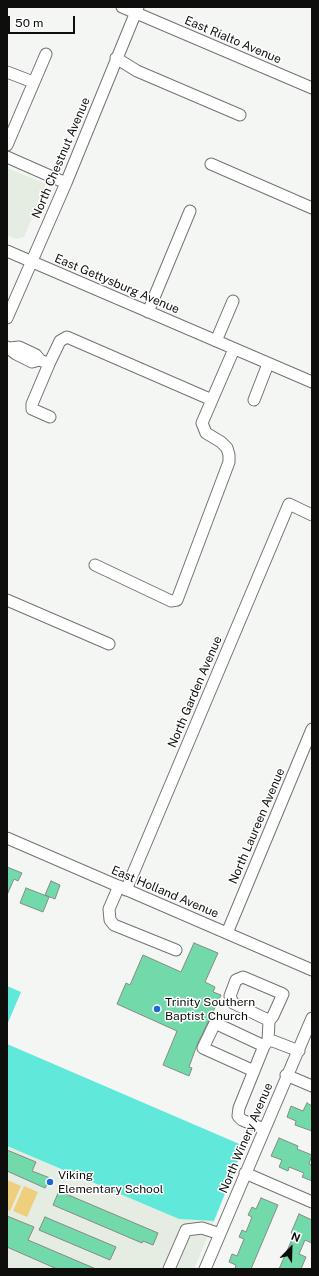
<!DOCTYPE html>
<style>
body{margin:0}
#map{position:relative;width:319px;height:1276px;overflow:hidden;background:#f4f6f3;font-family:"Public Sans",sans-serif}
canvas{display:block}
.frame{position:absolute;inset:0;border:8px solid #0e0e0d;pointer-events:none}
.north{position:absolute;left:271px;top:1228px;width:40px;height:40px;-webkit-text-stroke:3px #fff;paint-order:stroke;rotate:23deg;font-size:11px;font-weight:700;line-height:16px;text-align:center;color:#0e0e0d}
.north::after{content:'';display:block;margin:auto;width:14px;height:18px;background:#0e0e0d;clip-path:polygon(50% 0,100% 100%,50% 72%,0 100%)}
.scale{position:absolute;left:8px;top:16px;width:67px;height:18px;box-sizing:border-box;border:2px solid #0e0e0d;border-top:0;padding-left:5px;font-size:12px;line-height:14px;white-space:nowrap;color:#0e0e0d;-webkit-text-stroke:3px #fff;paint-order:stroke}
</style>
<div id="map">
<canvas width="319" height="1276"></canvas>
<div class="frame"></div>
<div class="north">N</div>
<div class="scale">50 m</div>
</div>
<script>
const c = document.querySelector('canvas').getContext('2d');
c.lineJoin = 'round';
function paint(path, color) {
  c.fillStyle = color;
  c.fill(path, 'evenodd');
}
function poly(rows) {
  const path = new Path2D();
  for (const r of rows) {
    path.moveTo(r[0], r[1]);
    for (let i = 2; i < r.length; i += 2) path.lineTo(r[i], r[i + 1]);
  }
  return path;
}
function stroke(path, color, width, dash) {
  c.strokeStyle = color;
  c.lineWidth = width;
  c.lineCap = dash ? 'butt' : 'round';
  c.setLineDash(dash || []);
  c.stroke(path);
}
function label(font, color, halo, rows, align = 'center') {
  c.font = font + ' "Public Sans",sans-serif';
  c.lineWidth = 3;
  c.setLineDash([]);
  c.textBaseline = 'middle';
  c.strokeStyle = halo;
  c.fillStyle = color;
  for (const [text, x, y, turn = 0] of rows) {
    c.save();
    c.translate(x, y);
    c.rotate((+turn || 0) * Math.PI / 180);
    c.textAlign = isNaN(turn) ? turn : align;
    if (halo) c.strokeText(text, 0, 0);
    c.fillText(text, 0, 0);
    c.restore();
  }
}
paint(poly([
 [7,168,46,184,24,237,17,239,7,235],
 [7,1146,179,1219,214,1221,194,1269,7,1269]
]), '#e5ece2');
paint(poly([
 [7,1180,21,1186,10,1211,7,1210],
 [24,1186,38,1192,27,1217,13,1211]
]), '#edcf7d');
paint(poly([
 [7,986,21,992,7,1025],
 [7,1044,244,1146,214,1221,179,1219,7,1146]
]), '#60e8da');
const building = poly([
 [7,867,22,873,18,881,14,879,7,895,7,867],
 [51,881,60,885,55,899,45,895,51,881],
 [26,888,49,897,43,912,20,903,26,888],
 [194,943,218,953,205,982,215,987,213,992,221,995,197,1045,189,1067,192,1068,189,1076,163,1065,177,1031,117,1004,126,983,130,985,143,955,181,972,194,943],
 [307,1103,312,1106,312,1131,295,1125,296,1121,287,1117,291,1106,303,1111,307,1103],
 [279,1138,298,1146,297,1149,312,1155,309,1164,312,1165,312,1181,302,1177,304,1173,289,1167,288,1171,279,1167,282,1160,271,1156,279,1138],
 [7,1150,36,1162,32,1171,50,1178,45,1188,7,1171,7,1150],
 [59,1191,158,1233,153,1245,143,1241,142,1243,53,1205,59,1191],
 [261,1198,278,1205,251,1269,235,1269,236,1265,229,1262,232,1254,237,1256,244,1239,239,1237,242,1230,246,1232,252,1217,248,1215,252,1207,256,1209,261,1198],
 [299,1214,312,1220,312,1243,305,1240,299,1254,306,1257,301,1269,279,1269,294,1235,291,1233,299,1214],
 [7,1216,34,1227,28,1240,96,1269,57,1269,7,1247,7,1216],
 [45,1217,116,1247,110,1260,39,1230,45,1217]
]);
paint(building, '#72daaa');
stroke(building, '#868a88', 1);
const minor = poly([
 [122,7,312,88],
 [116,58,137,71,240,115],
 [7,72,33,82],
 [7,145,46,54],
 [7,157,66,183],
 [211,164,312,208],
 [7,251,312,382],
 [148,312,190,211],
 [7,318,66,183,138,7],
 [216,341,233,301],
 [7,347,16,354,32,362,40,360],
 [10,348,19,347,36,355,40,360,49,364,60,341,67,337,212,400],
 [49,364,32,404,32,409,50,417],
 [254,400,268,364],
 [95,565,171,601,177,600,229,462,229,455,227,448,221,442,206,433,202,423,234,349],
 [7,600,109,644],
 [7,838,312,970],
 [119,886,109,909,110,920,114,925,176,950],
 [126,890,289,504,312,515],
 [227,933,312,729],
 [266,1019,233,1003,230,996,236,980,243,977,283,994,273,1016,269,1021,268,1041],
 [254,1071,203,1048,215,1023,264,1046],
 [286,1075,312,1086],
 [264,1129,242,1120,238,1116,239,1108,264,1046,268,1041,273,1041,299,1051],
 [245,1173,312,1202],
 [169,1269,186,1230,202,1228,220,1234],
 [205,1269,312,1018]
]);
stroke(minor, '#727471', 13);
stroke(minor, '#fff', 11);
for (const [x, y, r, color] of [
 [157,1009,4,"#1e69d4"],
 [50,1182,4,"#1e69d4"]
]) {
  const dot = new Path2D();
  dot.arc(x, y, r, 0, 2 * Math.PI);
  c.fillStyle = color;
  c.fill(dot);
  stroke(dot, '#fff', 1.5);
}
label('12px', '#0e0e0d', '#fff', [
 ["East Rialto Avenue",233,40,23],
 ["North Chestnut Avenue",61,158,-67],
 ["East Gettysburg Avenue",117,284,23],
 ["North Garden Avenue",195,692,-67],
 ["North Laureen Avenue",257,826,-67],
 ["East Holland Avenue",165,892,23],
 ["North Winery Avenue",246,1138,-67]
]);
label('12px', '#0e0e0d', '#fff', [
 ["Trinity Southern",165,1002],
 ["Baptist Church",165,1016],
 ["Viking",58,1175],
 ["Elementary School",58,1189]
], 'left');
</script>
